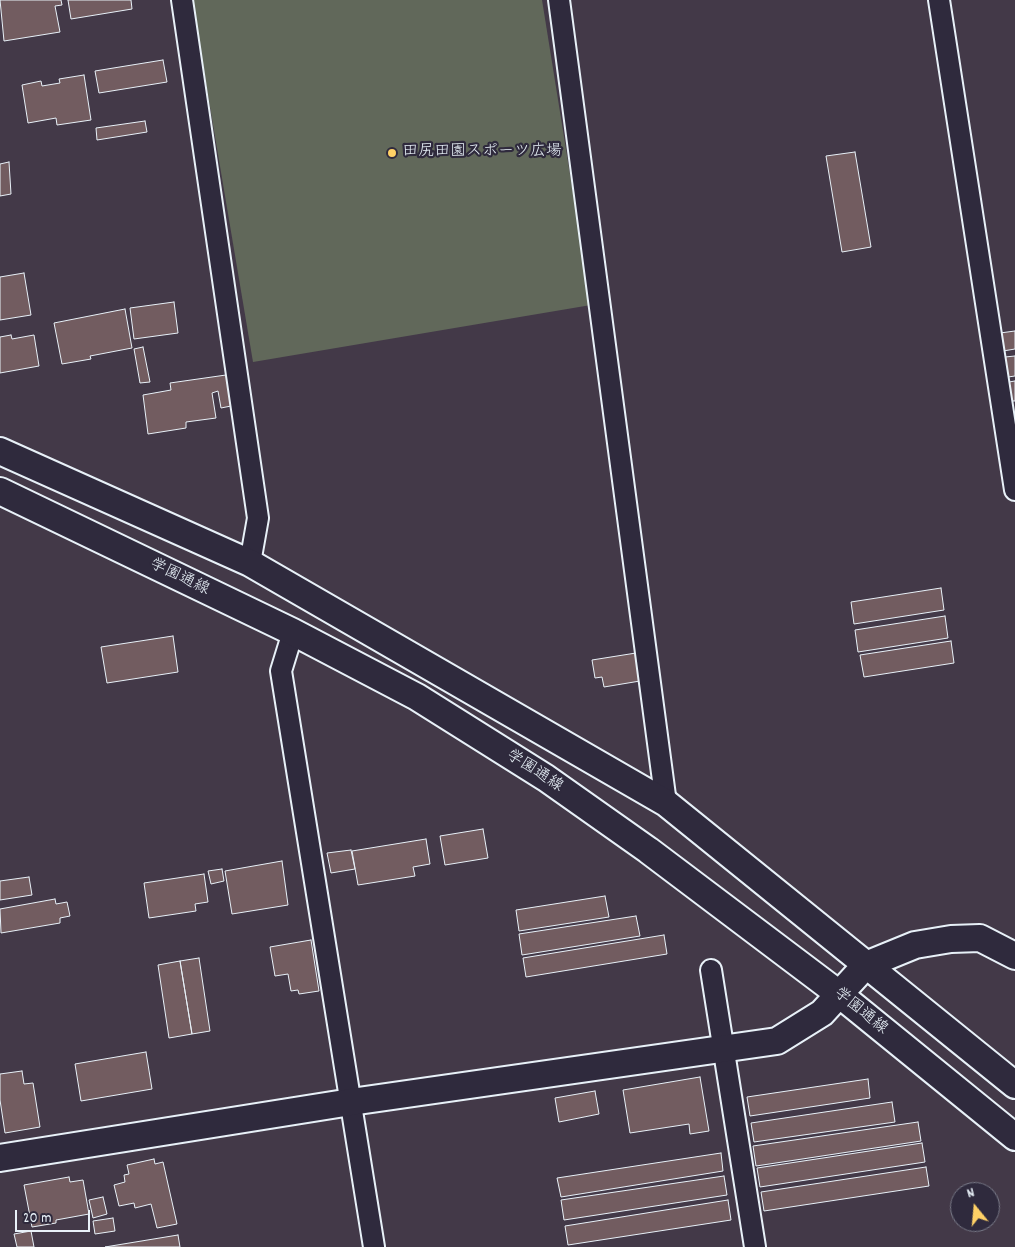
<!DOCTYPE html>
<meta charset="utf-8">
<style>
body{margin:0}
#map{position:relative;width:1015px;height:1247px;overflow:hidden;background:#433948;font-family:Dekko,sans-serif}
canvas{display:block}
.north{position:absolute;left:950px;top:1182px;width:50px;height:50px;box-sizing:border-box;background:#2f2a3d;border:1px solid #797a88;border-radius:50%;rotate:343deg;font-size:14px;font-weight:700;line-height:20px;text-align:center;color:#e8f1f8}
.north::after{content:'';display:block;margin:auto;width:18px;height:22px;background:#ffd166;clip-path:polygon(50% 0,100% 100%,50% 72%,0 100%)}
.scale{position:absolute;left:15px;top:1210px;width:75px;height:22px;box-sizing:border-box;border:2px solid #e8f1f8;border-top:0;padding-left:6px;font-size:15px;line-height:18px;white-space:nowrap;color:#e8f1f8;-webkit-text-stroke:4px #2f2a3d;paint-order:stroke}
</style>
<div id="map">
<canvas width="1015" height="1247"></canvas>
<div class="north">N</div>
<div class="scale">20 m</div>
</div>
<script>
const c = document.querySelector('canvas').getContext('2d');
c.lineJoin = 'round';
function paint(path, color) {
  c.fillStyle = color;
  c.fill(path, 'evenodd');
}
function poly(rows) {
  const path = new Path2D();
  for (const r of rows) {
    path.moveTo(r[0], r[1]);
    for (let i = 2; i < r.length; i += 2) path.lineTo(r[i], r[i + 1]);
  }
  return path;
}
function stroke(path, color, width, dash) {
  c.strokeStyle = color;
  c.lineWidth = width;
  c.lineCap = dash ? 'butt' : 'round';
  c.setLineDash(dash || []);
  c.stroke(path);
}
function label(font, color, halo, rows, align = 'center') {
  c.font = font + ' Dekko,"Klee One",sans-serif';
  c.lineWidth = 4.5;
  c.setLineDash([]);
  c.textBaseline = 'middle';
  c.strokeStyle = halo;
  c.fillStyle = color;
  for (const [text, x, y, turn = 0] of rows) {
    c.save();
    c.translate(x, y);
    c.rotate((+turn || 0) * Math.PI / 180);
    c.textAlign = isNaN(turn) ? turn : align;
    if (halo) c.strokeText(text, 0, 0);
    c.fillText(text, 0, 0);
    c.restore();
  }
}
paint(poly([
 [192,0,542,0,591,305,253,362]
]), '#61685a');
const building = poly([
 [0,0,61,0,62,5,55,6,60,32,4,41,0,0],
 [68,0,131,0,132,9,71,19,68,0],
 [163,60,167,82,99,93,95,71,163,60],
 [84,75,91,120,57,125,56,118,28,123,22,85,41,81,42,86,60,83,59,79,84,75],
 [145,121,147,132,97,140,96,128,145,121],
 [855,152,871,247,842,252,826,156,855,152],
 [9,162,11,194,0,196,0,164,9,162],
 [24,273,31,315,0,320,0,277,24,273],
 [174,302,178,333,134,339,130,308,174,302],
 [125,309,132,348,90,356,91,359,62,364,54,323,125,309],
 [1015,331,1015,349,1003,351,1000,333,1015,331],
 [11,335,12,339,34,335,39,366,0,373,0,337,11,335],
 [143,347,150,382,140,383,134,349,143,347],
 [1015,356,1015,376,1008,377,1005,357,1015,356],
 [226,375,231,406,221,408,218,391,212,393,216,418,186,422,186,428,148,434,143,395,171,390,170,383,226,375],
 [1015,381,1015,401,1012,401,1009,382,1015,381],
 [941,588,944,610,854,624,851,602,941,588],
 [945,616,948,638,858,652,855,630,945,616],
 [173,636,178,672,107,683,101,647,173,636],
 [951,641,954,663,864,677,860,655,951,641],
 [636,653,640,681,604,687,602,677,595,678,592,660,636,653],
 [483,829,488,858,445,865,440,836,483,829],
 [426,839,430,864,413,867,415,876,358,885,352,851,426,839],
 [351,850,355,869,331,873,327,853,351,850],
 [282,861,288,905,232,914,225,871,282,861],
 [222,869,224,881,211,884,208,871,222,869],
 [204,874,208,902,195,904,196,911,149,918,144,883,204,874],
 [29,877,32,895,0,900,0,881,29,877],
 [605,896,609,917,519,931,516,910,605,896],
 [55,899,56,904,67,902,70,916,60,918,60,923,1,933,0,909,55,899],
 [636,916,640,936,522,955,519,934,636,916],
 [664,935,667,954,526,977,523,958,664,935],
 [311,940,319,991,299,994,298,990,291,991,288,974,275,976,270,947,311,940],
 [199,958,210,1031,192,1034,180,961,199,958],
 [180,961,192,1034,169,1038,158,965,180,961],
 [146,1052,152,1089,81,1101,75,1064,146,1052],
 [22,1071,24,1084,33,1083,40,1127,5,1133,0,1100,0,1074,22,1071],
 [700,1077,709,1131,690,1134,689,1124,630,1133,623,1090,700,1077],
 [868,1079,870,1098,750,1116,747,1097,868,1079],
 [595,1091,599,1114,559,1122,555,1098,595,1091],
 [892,1102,895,1122,754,1142,751,1123,892,1102],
 [918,1122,921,1141,756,1166,753,1146,918,1122],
 [922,1143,925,1162,760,1187,757,1168,922,1143],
 [721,1153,723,1171,561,1197,557,1178,721,1153],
 [154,1159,155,1164,163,1162,177,1224,157,1228,151,1204,135,1208,134,1203,119,1206,114,1185,125,1182,124,1175,129,1174,127,1165,154,1159],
 [926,1167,929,1186,764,1211,761,1192,926,1167],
 [724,1176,727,1195,564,1220,561,1200,724,1176],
 [69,1177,70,1182,83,1180,89,1214,56,1220,56,1223,32,1227,24,1185,69,1177],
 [103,1197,107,1214,93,1218,89,1200,103,1197],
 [728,1200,731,1220,568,1245,565,1226,728,1200],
 [113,1218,115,1231,95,1234,93,1221,113,1218],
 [31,1231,34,1247,17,1247,14,1234,31,1231],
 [178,1235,180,1247,105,1247,178,1235]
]);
paint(building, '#725c60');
stroke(building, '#e8f1f8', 1);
const minor = poly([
 [182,0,258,518,250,563],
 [559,0,666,803],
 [939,0,1015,490],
 [293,632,281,671,374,1247],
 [711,970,755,1247]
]);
const tertiary = poly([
 [0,451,250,563,666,803,1015,1085],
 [0,491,293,632,417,697,546,778,648,850,839,994,1015,1137],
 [0,1158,351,1102,777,1041,822,1013,866,965,915,945,951,939,980,938,1015,956]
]);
stroke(minor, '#e8f1f8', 24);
stroke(tertiary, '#e8f1f8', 30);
stroke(minor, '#2f2a3d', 20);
stroke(tertiary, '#2f2a3d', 26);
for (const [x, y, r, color] of [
 [392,153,5,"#ffd166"]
]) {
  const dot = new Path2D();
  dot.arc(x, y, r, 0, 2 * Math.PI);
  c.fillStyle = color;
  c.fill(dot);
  stroke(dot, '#2f2a3d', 2);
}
label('16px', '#e8f1f8', '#2f2a3d', [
 ["田尻田園スポーツ広場",402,153]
], 'left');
label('16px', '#e8f1f8', '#2f2a3d', [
 ["学園通線",179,578,26],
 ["学園通線",534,772,33],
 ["学園通線",860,1012,39]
]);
</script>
